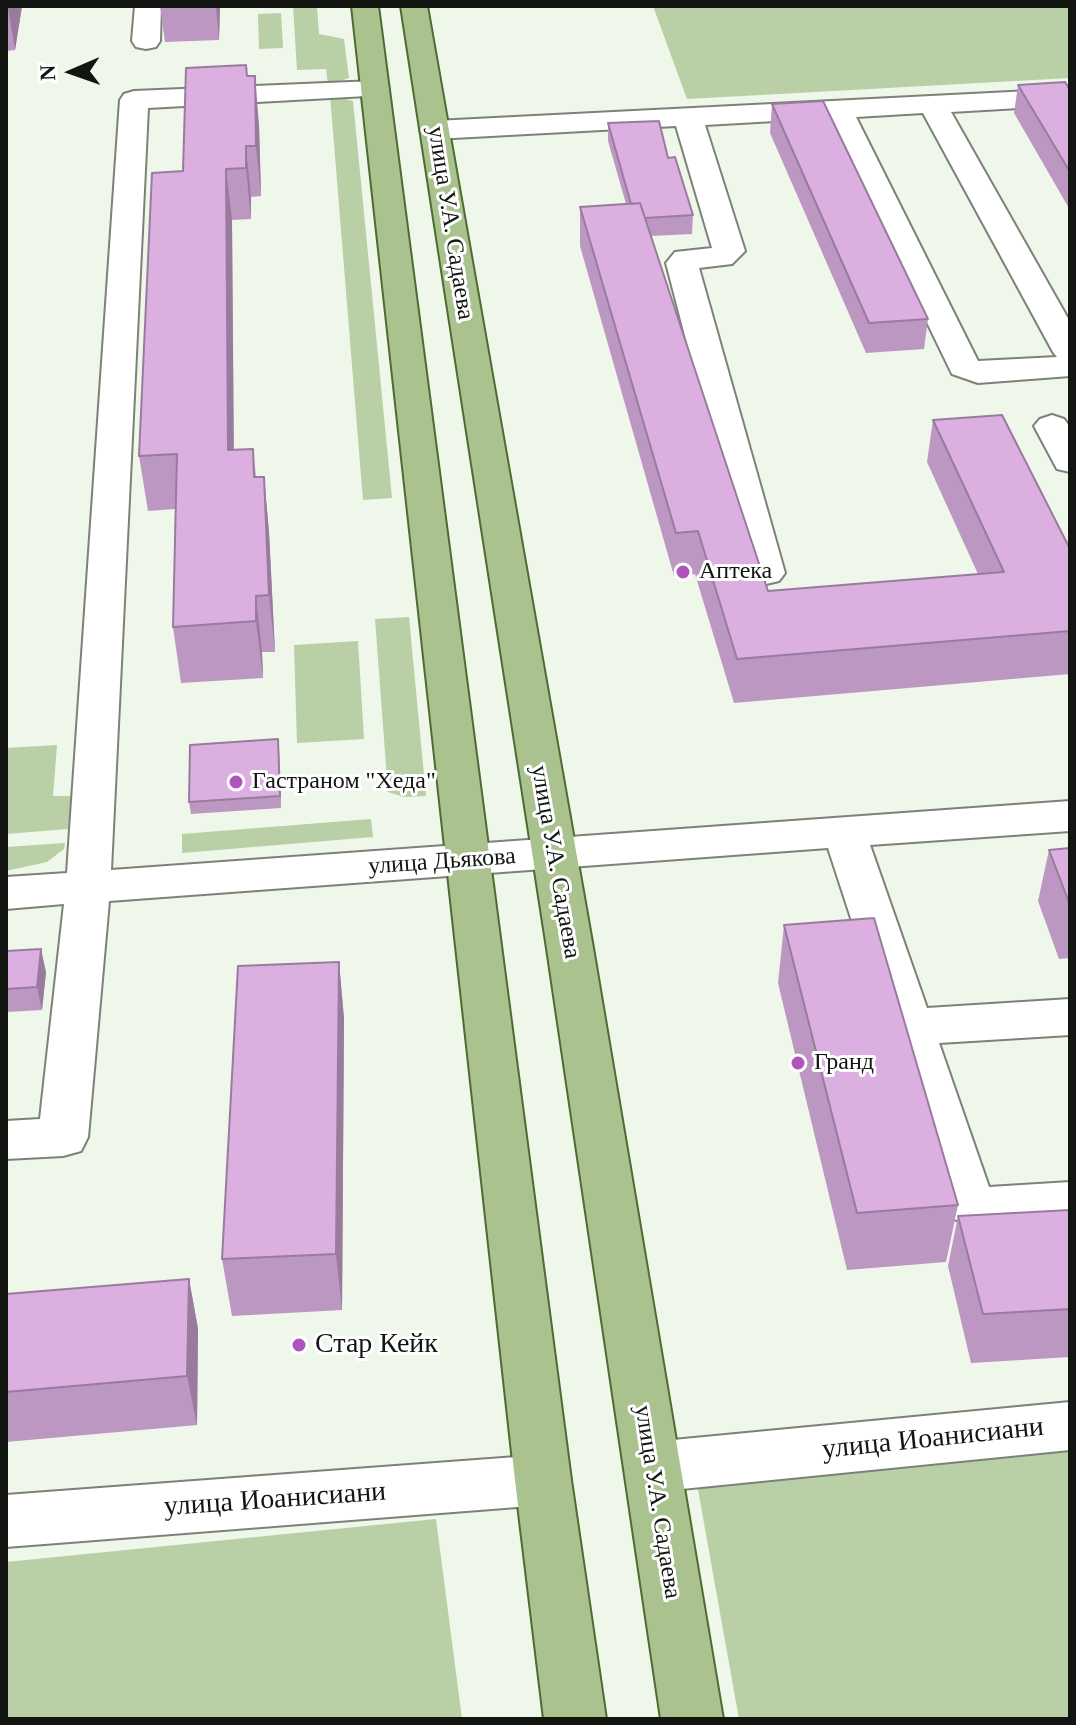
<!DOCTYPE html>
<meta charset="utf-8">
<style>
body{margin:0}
#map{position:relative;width:1076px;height:1725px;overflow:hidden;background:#eff6ea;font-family:"Times New Roman",serif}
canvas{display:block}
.frame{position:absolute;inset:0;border:8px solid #121510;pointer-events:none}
.north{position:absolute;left:32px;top:32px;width:80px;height:80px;-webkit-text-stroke:6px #fff;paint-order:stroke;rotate:268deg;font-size:22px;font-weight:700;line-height:32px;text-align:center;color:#121510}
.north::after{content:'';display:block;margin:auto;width:28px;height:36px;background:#121510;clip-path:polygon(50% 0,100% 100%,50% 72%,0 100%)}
</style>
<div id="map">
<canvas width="1076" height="1725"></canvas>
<div class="frame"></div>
<div class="north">N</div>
</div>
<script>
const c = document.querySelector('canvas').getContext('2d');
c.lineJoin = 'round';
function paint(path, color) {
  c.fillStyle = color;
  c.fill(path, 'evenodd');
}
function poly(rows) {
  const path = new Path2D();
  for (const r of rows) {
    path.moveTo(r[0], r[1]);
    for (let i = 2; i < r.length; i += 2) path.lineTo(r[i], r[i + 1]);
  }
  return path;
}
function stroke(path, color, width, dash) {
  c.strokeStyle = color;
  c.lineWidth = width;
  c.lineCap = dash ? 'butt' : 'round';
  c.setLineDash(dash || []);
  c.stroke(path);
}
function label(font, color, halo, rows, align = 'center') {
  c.font = font + ' "Times New Roman",serif';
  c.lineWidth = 6;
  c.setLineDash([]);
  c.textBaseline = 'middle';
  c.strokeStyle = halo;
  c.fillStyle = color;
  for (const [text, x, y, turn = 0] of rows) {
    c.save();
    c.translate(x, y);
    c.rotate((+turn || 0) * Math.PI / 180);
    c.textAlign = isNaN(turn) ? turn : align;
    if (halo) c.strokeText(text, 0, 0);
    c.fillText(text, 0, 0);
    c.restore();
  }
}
paint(poly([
 [293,6,317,6,319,34,344,39,349,78,328,85,326,69,297,70],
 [653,6,1070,6,1070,78,687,99],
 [281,13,283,48,259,49,258,14],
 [330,95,353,101,392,498,363,500],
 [409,617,426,796,404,797,388,792,375,619],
 [358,641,364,739,297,743,294,645],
 [57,745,53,796,71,796,68,829,6,834,6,748],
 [371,819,373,837,182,853,182,834],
 [65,843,64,849,47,862,6,871,6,847],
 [1070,1448,1070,1719,739,1719,697,1484],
 [436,1519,462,1719,6,1719,6,1562]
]), '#b9cfa5');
const minor = poly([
 [135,6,161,6,160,41,156,47,146,49,136,47,132,41,135,6],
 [375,81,385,83,389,89,385,95,148,108,111,870,1070,801,1070,831,870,845,927,1008,1070,999,1070,1035,939,1043,989,1187,1070,1182,1070,1224,984,1229,951,1218,944,1203,828,848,109,901,88,1137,81,1151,63,1156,6,1159,6,1121,40,1119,64,904,6,909,6,877,67,873,120,100,124,94,134,91,375,81],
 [1070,89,1070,105,951,112,1070,322,1070,376,978,383,952,374,828,118,705,125,745,251,732,264,699,268,785,573,779,581,766,584,753,581,747,573,666,263,675,252,712,248,676,126,435,139,425,136,420,130,425,124,435,121,1070,89],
 [923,113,1053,352,1057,357,978,361,856,117,923,113],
 [1052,415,1064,419,1070,427,1070,472,1057,469,1034,426,1040,419,1052,415],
 [1070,1402,1070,1450,652,1492,632,1485,624,1467,632,1449,652,1442,1070,1402],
 [543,1455,563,1462,571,1480,563,1498,543,1505,6,1547,6,1495,543,1455]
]);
const major = poly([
 [352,6,378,6,571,1480,606,1719,544,1719,515,1480,352,6],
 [401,6,427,6,592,942,723,1719,661,1719,546,942,401,6]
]);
stroke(minor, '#7c8277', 4);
stroke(major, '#4e6b31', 4);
paint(minor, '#fff');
paint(major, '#a9c28e');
paint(poly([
 [6,6,22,6,15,50,6,51],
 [160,6,220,6,219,40,165,42],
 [247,76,259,125,261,196,251,197,251,219,232,220,234,450,253,449,256,477,264,477,269,532,275,652,262,652,263,678,181,683,173,627,175,509,148,511,139,456,183,171],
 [1018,85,1070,90,1070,210,1014,113],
 [772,104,928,319,924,349,866,353,770,133],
 [608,123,668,158,693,215,692,234,651,236,768,591,978,574,927,462,933,420,1070,549,1070,674,734,703,695,574,674,576,580,246,580,207,626,204,608,141],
 [278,739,281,808,191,814,189,802],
 [1070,848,1070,958,1059,959,1038,901,1049,850],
 [784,925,958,1205,946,1262,847,1270,778,983],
 [6,951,46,972,42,1010,6,1012],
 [339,962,344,1019,342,1310,232,1316,222,1259],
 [1070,1210,1070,1357,971,1363,948,1266,958,1216],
 [189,1279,198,1329,197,1425,6,1442,6,1294]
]), '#bc97c2');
paint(poly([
 [8,6,22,6,15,50,8,8],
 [216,6,220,6,219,40],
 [255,76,259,125,261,196,256,146],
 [246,146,251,197,251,219,246,168],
 [226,169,232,220,234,506,228,450],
 [264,477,269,532,275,652,269,595],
 [256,596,262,652,263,678,256,621],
 [278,739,279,751,281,808,280,796],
 [41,949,46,972,42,1010,37,987],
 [339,962,344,1019,342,1310,336,1254],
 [189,1279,198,1329,197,1425,187,1376]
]), '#997b9e');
const building = poly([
 [246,65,247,76,255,76,256,146,246,146,246,168,226,169,228,450,253,449,254,477,264,477,269,595,256,596,256,621,173,627,177,454,139,456,152,173,183,171,186,68,246,65],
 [1065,82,1070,90,1070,172,1018,85,1065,82],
 [823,101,928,319,869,323,772,104,823,101],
 [659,121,668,158,675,157,693,215,645,218,640,203,631,204,608,123,659,121],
 [640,203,768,591,1004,572,933,420,1002,415,1070,549,1070,631,737,659,698,531,676,533,580,207,640,203],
 [278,739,280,796,189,802,190,745,278,739],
 [1070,848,1070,905,1049,850,1070,848],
 [874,918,958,1205,857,1213,784,925,874,918],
 [41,949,37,987,6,989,6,951,41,949],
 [339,962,336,1254,222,1259,238,966,339,962],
 [1070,1210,1070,1309,983,1314,958,1216,1070,1210],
 [189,1279,187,1376,6,1392,6,1294,189,1279]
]);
paint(building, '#dbb0e1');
stroke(building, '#997b9e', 2);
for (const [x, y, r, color] of [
 [683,572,8,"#b053bd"],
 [236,782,8,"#b053bd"],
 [798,1063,8,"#b053bd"],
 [299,1345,8,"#b053bd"]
]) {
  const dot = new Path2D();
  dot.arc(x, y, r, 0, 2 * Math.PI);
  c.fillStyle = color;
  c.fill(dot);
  stroke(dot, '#fff', 3);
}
label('24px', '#121510', '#fff', [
 ["улица У.А. Садаева",450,223,81],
 ["улица Дьякова",442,862,-4],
 ["улица У.А. Садаева",555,862,80],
 ["улица У.А. Садаева",657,1502,81]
]);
label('24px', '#121510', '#fff', [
 ["Аптека",699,572],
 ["Гастраном \"Хеда\"",252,782],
 ["Гранд",814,1063]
], 'left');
label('28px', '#121510', '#fff', [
 ["Стар Кейк",315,1345]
], 'left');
label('28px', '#121510', '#fff', [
 ["улица Иоанисиани",933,1439,-6],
 ["улица Иоанисиани",275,1500,-4]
]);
</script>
